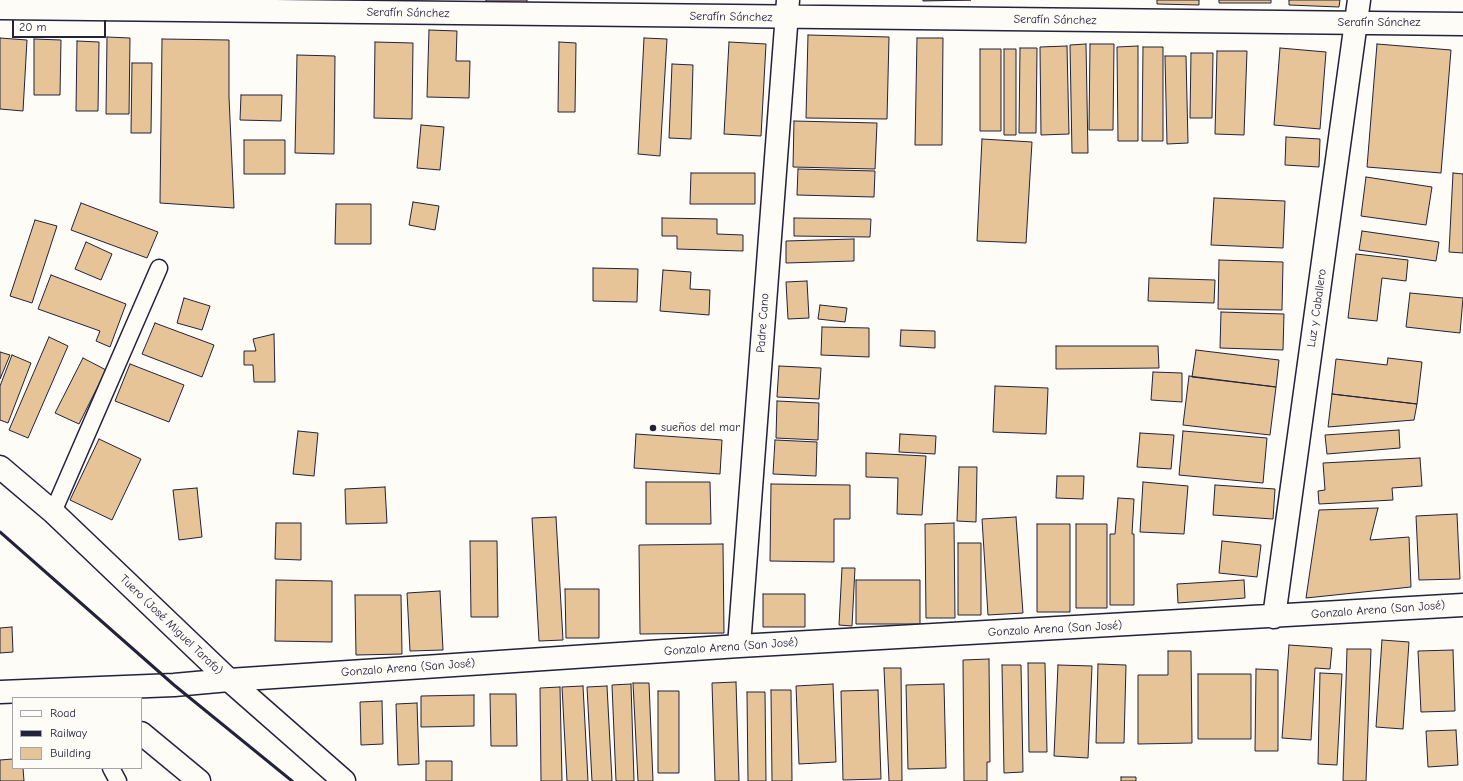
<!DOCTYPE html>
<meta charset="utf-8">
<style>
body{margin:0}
#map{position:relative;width:1463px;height:781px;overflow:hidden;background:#fdfcf7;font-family:"Comic Neue",sans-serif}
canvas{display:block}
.legend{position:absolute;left:12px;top:697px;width:130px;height:72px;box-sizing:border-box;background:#fdfcf7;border:1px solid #a5a5ac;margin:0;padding:5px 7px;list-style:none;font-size:12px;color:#22223b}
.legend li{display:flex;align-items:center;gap:8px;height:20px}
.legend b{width:20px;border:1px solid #a5a5ac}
.scale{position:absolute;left:12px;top:20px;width:94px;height:18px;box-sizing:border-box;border:2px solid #22223b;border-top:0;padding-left:5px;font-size:12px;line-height:14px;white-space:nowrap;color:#22223b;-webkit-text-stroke:3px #fdfcf7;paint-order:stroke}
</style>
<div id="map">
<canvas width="1463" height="781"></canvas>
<ul class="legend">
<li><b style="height:5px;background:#fdfcf7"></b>Road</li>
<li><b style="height:5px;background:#22223b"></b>Railway</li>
<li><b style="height:11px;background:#e7c498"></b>Building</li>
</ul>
<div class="scale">20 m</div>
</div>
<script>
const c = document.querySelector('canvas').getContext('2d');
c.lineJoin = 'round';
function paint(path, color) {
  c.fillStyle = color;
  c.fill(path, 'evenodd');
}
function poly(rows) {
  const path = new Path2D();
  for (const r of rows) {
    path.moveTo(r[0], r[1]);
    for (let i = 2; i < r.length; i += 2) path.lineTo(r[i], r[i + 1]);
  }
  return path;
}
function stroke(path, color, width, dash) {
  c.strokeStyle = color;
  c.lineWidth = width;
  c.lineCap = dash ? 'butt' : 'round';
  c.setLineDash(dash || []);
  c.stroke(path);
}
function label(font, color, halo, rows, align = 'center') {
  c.font = font + ' "Comic Neue",sans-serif';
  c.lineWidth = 3.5;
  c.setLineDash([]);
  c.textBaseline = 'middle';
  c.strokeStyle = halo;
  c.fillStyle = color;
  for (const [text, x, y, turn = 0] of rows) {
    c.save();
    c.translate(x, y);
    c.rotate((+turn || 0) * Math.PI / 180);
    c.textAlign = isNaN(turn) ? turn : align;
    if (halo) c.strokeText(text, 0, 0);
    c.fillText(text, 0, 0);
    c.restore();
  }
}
const building = poly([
 [486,0,527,0,527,4,486,3,486,0],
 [923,0,971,0,923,1,923,0],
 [1157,0,1199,0,1199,5,1157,4,1157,0],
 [1219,0,1271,0,1271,3,1219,3,1219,0],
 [1289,0,1340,0,1339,7,1289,5,1289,0],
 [429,30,457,31,456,61,470,61,469,98,427,97,429,30],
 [808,35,889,37,887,119,806,118,808,35],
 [107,37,130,38,129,114,106,114,107,37],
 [0,38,27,40,23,111,0,109,0,38],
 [644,38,667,39,660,156,638,154,644,38],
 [917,38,943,38,942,145,915,145,917,38],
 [34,39,61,40,60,95,34,95,34,39],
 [162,39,229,40,229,97,234,208,160,203,162,39],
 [77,41,99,42,98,111,76,111,77,41],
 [375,42,413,43,412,119,374,118,375,42],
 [559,42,576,43,575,112,558,112,559,42],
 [729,42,766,44,761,136,724,134,729,42],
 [1086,44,1088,153,1072,153,1070,45,1086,44],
 [1090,44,1114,44,1113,130,1089,130,1090,44],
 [1377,44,1451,50,1441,173,1367,167,1377,44],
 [1067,46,1069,134,1041,135,1040,47,1067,46],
 [1138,46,1138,141,1118,141,1117,47,1138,46],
 [1143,47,1163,47,1163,141,1142,141,1143,47],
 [1020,48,1037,48,1036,133,1019,133,1020,48],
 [1280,48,1326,52,1320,129,1274,125,1280,48],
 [980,49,1001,49,1001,131,980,131,980,49],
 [1004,49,1016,49,1016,135,1004,135,1004,49],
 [1217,51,1247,51,1244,135,1215,134,1217,51],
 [1191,53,1213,53,1212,118,1190,118,1191,53],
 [297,55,335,56,334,154,295,153,297,55],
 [1165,56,1186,56,1188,143,1167,144,1165,56],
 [132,63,152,63,151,133,131,133,132,63],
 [672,64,693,65,691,139,669,138,672,64],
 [241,95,282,95,281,121,240,120,241,95],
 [794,121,877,123,875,169,793,167,794,121],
 [421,125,444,127,440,170,417,168,421,125],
 [1286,137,1320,139,1319,167,1285,165,1286,137],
 [982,139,1032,142,1026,243,977,241,982,139],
 [244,140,285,140,285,174,244,174,244,140],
 [798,169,875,171,874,197,797,195,798,169],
 [691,173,755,173,755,204,690,204,691,173],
 [1453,173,1463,174,1463,253,1449,252,1453,173],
 [1366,177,1432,187,1426,225,1361,216,1366,177],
 [1214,198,1285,201,1283,248,1211,245,1214,198],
 [413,202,439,206,435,230,409,225,413,202],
 [81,203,158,232,147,258,71,230,81,203],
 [336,204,371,204,371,244,335,244,336,204],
 [662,218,717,219,717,234,743,235,743,251,677,249,677,236,662,236,662,218],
 [794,218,871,219,870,237,794,236,794,218],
 [35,220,57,226,32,303,10,296,35,220],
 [1362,231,1439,242,1436,261,1359,250,1362,231],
 [854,239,854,261,786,263,786,241,854,239],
 [86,242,112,254,101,280,75,269,86,242],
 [1356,254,1408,260,1406,281,1382,278,1377,321,1348,318,1356,254],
 [1219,260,1283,262,1282,310,1218,309,1219,260],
 [593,268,638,269,637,302,593,301,593,268],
 [663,270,691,272,690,289,710,290,709,315,660,311,663,270],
 [51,275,126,304,110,347,96,341,100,331,38,309,51,275],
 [1149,278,1215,280,1214,303,1148,301,1149,278],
 [807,281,809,318,788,319,786,282,807,281],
 [1410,293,1463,298,1460,333,1406,327,1410,293],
 [184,298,210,306,202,330,177,323,184,298],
 [820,305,847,308,845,322,818,319,820,305],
 [1221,312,1284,314,1283,350,1220,348,1221,312],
 [155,323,214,345,202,377,142,354,155,323],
 [822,327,869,328,869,357,821,355,822,327],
 [901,330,935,331,935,348,900,346,901,330],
 [274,334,275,382,254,382,253,365,244,365,244,351,256,351,253,339,274,334],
 [49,337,68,346,28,438,9,430,49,337],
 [1056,346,1158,346,1159,368,1056,369,1056,346],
 [1196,350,1279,360,1276,387,1192,377,1196,350],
 [0,352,10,355,0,379,0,352],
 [12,355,31,363,8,423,0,420,0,386,12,355],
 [83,358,106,370,79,424,55,413,83,358],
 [1388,358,1422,362,1417,404,1332,394,1336,359,1387,365,1388,358],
 [130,364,184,385,169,422,115,401,130,364],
 [779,366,821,368,819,399,777,397,779,366],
 [1153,372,1182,373,1182,402,1151,400,1153,372],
 [1189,376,1276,387,1270,435,1183,425,1189,376],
 [995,386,1048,388,1046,434,993,432,995,386],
 [1332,394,1417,404,1414,420,1328,427,1332,394],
 [777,401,819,403,818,440,776,438,777,401],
 [1399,430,1400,448,1327,454,1325,435,1399,430],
 [298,431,318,433,314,476,293,474,298,431],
 [1183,431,1267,438,1263,483,1179,475,1183,431],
 [1140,433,1174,435,1171,469,1137,467,1140,433],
 [636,434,722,440,720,474,634,468,636,434],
 [900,434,936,436,935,454,899,452,900,434],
 [99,439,141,459,112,520,70,500,99,439],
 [775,440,817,442,816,476,773,474,775,440],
 [866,453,926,456,922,515,897,514,898,478,866,477,866,453],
 [1420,458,1422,486,1392,488,1393,500,1319,504,1318,491,1325,490,1323,463,1420,458],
 [959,467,977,467,976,522,957,521,959,467],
 [1057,476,1084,476,1083,499,1056,498,1057,476],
 [646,482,710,482,711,524,646,524,646,482],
 [1143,482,1188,486,1184,534,1140,532,1143,482],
 [771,484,850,485,850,519,834,519,834,562,770,561,771,484],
 [1215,485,1275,489,1273,519,1213,515,1215,485],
 [385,487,387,523,346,524,345,489,385,487],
 [197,488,202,537,179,540,173,490,197,488],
 [1118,498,1134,499,1132,534,1134,534,1134,605,1110,605,1110,534,1115,534,1118,498],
 [1378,508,1370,540,1409,537,1411,587,1306,598,1319,510,1378,508],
 [1457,514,1460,579,1419,580,1416,516,1457,514],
 [556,517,563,640,539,641,532,518,556,517],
 [1016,517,1023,613,988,615,982,519,1016,517],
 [276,523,301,523,301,560,275,559,276,523],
 [954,523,955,618,926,618,925,524,954,523],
 [1037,524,1070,524,1070,612,1037,612,1037,524],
 [1076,524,1107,524,1107,608,1076,608,1076,524],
 [470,541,497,541,498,617,471,617,470,541],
 [1222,541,1261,545,1257,577,1219,573,1222,541],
 [958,543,981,543,981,615,958,615,958,543],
 [723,544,724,633,640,634,639,545,723,544],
 [842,568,855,568,852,626,839,625,842,568],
 [276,580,332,581,332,642,275,641,276,580],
 [856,580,920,580,920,624,856,624,856,580],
 [1244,580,1245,598,1178,603,1177,584,1244,580],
 [565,589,599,589,599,638,566,638,565,589],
 [440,591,443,650,410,651,407,593,440,591],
 [763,594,805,594,805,627,763,627,763,594],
 [355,595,401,595,402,654,356,655,355,595],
 [12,627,13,652,0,653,0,628,12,627],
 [1382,640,1409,642,1403,729,1376,727,1382,640],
 [1289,645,1332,648,1330,669,1315,668,1311,740,1282,738,1289,645],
 [1347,649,1371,649,1366,781,1343,781,1347,649],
 [1453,650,1455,711,1421,712,1418,651,1453,650],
 [1168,651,1191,651,1192,743,1138,744,1138,675,1168,675,1168,651],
 [989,659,990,762,987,762,987,781,964,781,963,660,989,659],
 [1028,663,1045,663,1047,752,1029,752,1028,663],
 [1098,664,1126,665,1124,743,1096,743,1098,664],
 [1002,665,1021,665,1023,772,1004,773,1002,665],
 [1058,665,1092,666,1088,758,1054,756,1058,665],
 [884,668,901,668,902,781,889,781,884,668],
 [1256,669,1278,670,1278,751,1255,751,1256,669],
 [1320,673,1342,674,1337,765,1318,764,1320,673],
 [1198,674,1251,674,1251,739,1198,739,1198,674],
 [736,682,739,781,715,781,712,683,736,682],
 [633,683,649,683,653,781,638,781,633,683],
 [631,684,634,781,616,781,612,685,631,684],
 [833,684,836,762,799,764,796,686,833,684],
 [944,684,946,768,908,769,906,685,944,684],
 [583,686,588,781,567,781,562,687,583,686],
 [607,686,612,781,592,781,587,687,607,686],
 [560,687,562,781,541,781,540,688,560,687],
 [771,690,791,690,792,781,772,781,771,690],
 [878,690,881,779,843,780,841,691,878,690],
 [658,691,679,691,679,773,658,773,658,691],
 [747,692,765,692,766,781,748,781,747,692],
 [490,694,516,694,517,746,491,746,490,694],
 [474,695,474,726,421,727,421,696,474,695],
 [382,701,383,744,361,745,360,702,382,701],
 [417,703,419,764,398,765,396,704,417,703],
 [1456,730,1458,765,1428,767,1426,731,1456,730],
 [13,759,13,768,23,768,24,781,0,781,0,760,13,759],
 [426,761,452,761,452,781,426,781,426,761],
 [1121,777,1136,777,1136,781,1121,781,1121,777]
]);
paint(building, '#e7c498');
stroke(building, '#22223b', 1);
const lane = poly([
 [53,512,159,268],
 [111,768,118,781]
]);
const street = poly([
 [0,8,1463,24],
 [1274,617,1359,0],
 [739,646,788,0],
 [0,692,174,685,229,680,739,646,1463,605],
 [141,733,199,781]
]);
const secondary = poly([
 [0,467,53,512,229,680,344,781]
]);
stroke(lane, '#22223b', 19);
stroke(street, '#22223b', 25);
stroke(secondary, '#22223b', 25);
stroke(lane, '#fdfcf7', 16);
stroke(street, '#fdfcf7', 22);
stroke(secondary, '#fdfcf7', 22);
stroke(poly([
 [0,532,174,685,292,781]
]), '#22223b', 3);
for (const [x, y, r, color] of [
 [653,428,4,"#22223b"]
]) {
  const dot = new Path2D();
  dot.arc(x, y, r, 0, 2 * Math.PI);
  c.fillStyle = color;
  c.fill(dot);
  stroke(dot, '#fdfcf7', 1.5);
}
label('12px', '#22223b', '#fdfcf7', [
 ["Serafín Sánchez",408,13,1],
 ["Serafín Sánchez",731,17,1],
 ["Serafín Sánchez",1055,20,1],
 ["Serafín Sánchez",1379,23],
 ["Luz y Caballero",1317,308,-82],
 ["Padre Cano",763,323,-86],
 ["Gonzalo Arena (San José)",1378,610,-4],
 ["Tuero (José Miguel Tarafa)",171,625,44],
 ["Gonzalo Arena (San José)",1055,629,-3],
 ["Gonzalo Arena (San José)",731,647,-4],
 ["Gonzalo Arena (San José)",408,668,-4]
]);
label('12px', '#22223b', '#fdfcf7', [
 ["sueños del mar",661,428]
], 'left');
</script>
